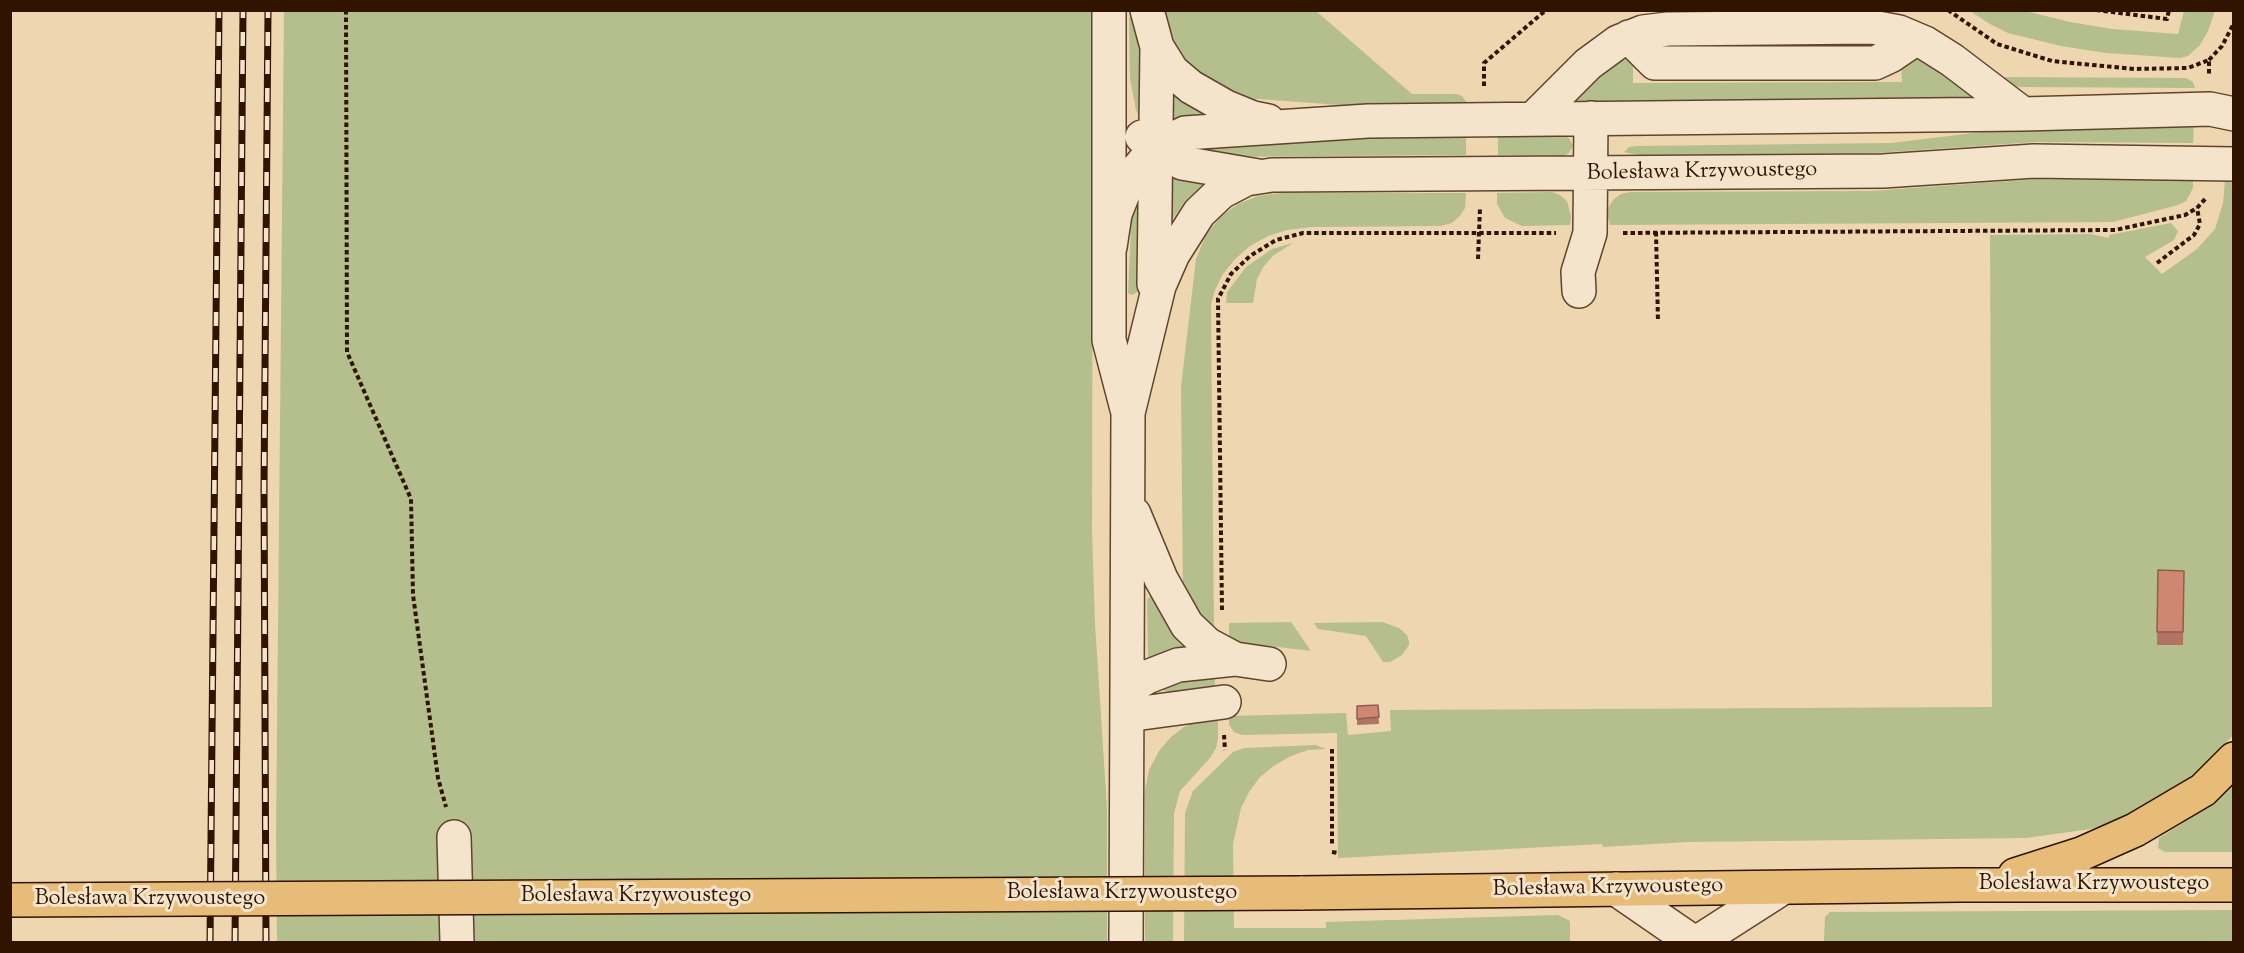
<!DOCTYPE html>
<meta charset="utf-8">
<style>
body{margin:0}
#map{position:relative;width:2244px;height:953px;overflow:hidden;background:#eed6b0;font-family:"Sorts Mill Goudy",serif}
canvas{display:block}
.frame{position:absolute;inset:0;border:12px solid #301400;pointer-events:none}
</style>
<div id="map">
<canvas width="2244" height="953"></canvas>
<div class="frame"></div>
</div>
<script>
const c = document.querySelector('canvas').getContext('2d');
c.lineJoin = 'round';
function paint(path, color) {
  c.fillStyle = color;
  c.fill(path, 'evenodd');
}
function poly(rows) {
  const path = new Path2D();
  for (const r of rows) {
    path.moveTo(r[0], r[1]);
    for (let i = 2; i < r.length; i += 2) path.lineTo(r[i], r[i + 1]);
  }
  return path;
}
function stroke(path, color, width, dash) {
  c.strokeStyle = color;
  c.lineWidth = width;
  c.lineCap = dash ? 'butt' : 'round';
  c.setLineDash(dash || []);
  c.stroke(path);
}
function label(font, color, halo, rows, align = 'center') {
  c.font = font + ' "Sorts Mill Goudy",serif';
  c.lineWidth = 6;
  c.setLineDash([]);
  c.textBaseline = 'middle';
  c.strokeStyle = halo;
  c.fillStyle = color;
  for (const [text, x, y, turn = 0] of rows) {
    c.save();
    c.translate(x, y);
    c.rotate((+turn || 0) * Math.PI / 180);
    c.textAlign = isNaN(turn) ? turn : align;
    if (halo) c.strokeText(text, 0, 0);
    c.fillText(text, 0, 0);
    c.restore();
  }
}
paint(poly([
 [284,11,1093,11,1092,531,1095,624,1107,808,1107,942,277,942,276,835],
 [1157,11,1316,11,1412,94,1457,94,1462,96,1467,103,1407,110,1245,98,1189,72],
 [1970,11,2025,11,2070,22,2112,29,2178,34,2184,11,2215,11,2208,31,2200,45,2188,56,2180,58,2106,53,2061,46,2008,33,1990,24],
 [1133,13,1138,17,1147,118,1141,119,1136,110,1130,79,1129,18],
 [1901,57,1922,60,1959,83,1976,100,1566,104,1573,97,1619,61,1633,58,1633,83,1902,82],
 [1998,77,2186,78,2193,82,2195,88,2020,87,2013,86],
 [1171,87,1222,114,1172,124],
 [2040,125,2194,126,2193,143,2035,142,1875,153,1638,155,1624,152,1629,147,1637,146,1891,143],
 [1564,136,1569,138,1573,146,1569,153,1564,156,1498,155,1498,137],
 [1466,137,1466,155,1212,157,1176,147,1208,138],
 [1171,173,1207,181,1184,202,1170,223],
 [1149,174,1137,292,1132,295,1128,293,1132,207],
 [2037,179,2193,180,2193,188,2186,201,2178,205,2113,222,1610,225,1607,214,1609,206,1614,199,1621,194,1630,192,1871,191],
 [2225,181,2233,183,2233,735,2201,770,2182,785,2143,809,2116,821,2091,829,2026,838,1688,842,1603,847,1602,844,1338,858,1337,733,1242,735,1234,732,1229,725,1229,716,1346,713,1348,735,1391,731,1390,710,1992,707,1990,235,2090,234,2109,238,2109,235,2171,223,2178,231,2174,240,2145,257,2162,274,2197,249,2215,229,2223,203],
 [1552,192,1560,195,1567,201,1571,216,1570,225,1522,226,1505,218,1497,204,1497,193],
 [1280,193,1466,193,1465,208,1460,216,1452,223,1441,226,1312,227,1287,230,1268,236,1250,246,1235,259,1223,274,1215,290,1211,305,1214,636,1183,593,1181,387,1196,259,1205,237,1220,217,1238,204,1258,196],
 [1293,243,1274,255,1264,266,1257,279,1253,303,1226,303,1227,292,1246,267,1272,249],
 [1150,597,1154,597,1192,650,1148,659,1147,599],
 [1291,622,1311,651,1229,641,1229,623],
 [1382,622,1399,628,1407,635,1409,641,1409,645,1402,655,1390,662,1383,662,1366,636,1318,629,1314,623],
 [1215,675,1215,691,1167,692,1160,688,1161,684],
 [1218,717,1218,739,1216,748,1210,758,1180,791,1174,813,1173,942,1145,942,1145,790,1149,770,1159,751,1171,737,1184,727,1200,720],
 [1315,745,1326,749,1308,750,1291,756,1275,765,1260,777,1249,792,1241,808,1233,844,1234,928,1326,928,1326,922,1558,915,1570,921,1570,942,1184,942,1185,813,1193,791,1233,752,1244,748],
 [2233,783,2233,852,2165,852,2158,848,2159,838,2194,816],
 [2233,910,2233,942,1824,942,1825,917,1830,912]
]), '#b5be8d');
const minor = poly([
 [1109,10,1109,340,1127,409],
 [1147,10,1157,47,1154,284],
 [1629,37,1655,63,1875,63,1890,56,1915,39],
 [1157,47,1172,71,1191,87,1226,107,1253,118,1268,121],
 [1533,119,1588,64,1618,42,1643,32,1668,29,1872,27,1899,32,1925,43,1952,60,2023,114],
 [1142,137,1182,163,1258,176],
 [1110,247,1115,214,1128,181,1156,147,1185,133,1368,121,2023,114,2210,109,2234,114],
 [1579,291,1578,272,1590,233,1591,118],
 [1134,514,1161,579,1187,625,1207,644,1235,659],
 [1127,689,1147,677,1178,665,1235,659,1269,664],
 [1127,715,1224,702],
 [454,837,457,942],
 [1616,889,1693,942],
 [1126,942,1128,413,1159,286,1173,254,1199,213,1221,192,1246,179,1272,175,1883,171,2034,161,2234,164],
 [1698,942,1782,888]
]);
const major = poly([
 [2015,875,2081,854,2135,830,2203,790,2234,759],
 [1300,893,1960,885,2234,885]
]);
stroke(minor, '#60442c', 36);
stroke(major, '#301400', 36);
stroke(poly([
 [346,10,347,352,411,499,413,595,438,778,446,807],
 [1948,10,1997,44,2052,61,2134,69,2188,68,2209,60,2209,75],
 [2096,10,2167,19,2169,10],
 [2209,60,2222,46,2234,23],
 [1484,86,1484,63,1546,10],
 [1656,232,1658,322],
 [1623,233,2115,230,2185,215,2197,208,2207,197],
 [1478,259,1480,207],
 [2157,263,2194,235,2200,224,2197,208],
 [1222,610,1218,299,1231,274,1250,256,1276,240,1303,233,1556,233],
 [1224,735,1225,750],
 [1332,749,1332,845],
 [1332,852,1338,853]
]), '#301400', 4, [4.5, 3]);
stroke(minor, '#f4e4cc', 33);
stroke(major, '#e7bb78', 33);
const rail = poly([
 [210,942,219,10],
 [235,942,243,10],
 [266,942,264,488,268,10]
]);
stroke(rail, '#301400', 7);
stroke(rail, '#f4e4cc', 4.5, [14]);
const majorBridge = poly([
 [10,900,1300,893]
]);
stroke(majorBridge, '#301400', 36, []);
stroke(majorBridge, '#e7bb78', 33);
paint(poly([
 [2158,570,2184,571,2183,645,2157,645],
 [1378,705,1379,724,1357,725,1357,706]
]), '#b17462');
const building = poly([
 [2158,570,2184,571,2183,632,2157,632,2158,570],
 [1378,705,1379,717,1357,719,1357,706,1378,705]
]);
paint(building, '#ce8772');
stroke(building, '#905e50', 1.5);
label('22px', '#301400', '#f4e4cc', [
 ["Bolesława Krzywoustego",1702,173,-1],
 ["Bolesława Krzywoustego",2094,885],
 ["Bolesława Krzywoustego",1608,889,-1],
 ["Bolesława Krzywoustego",1122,894],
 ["Bolesława Krzywoustego",636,897],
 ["Bolesława Krzywoustego",150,900]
]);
</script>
